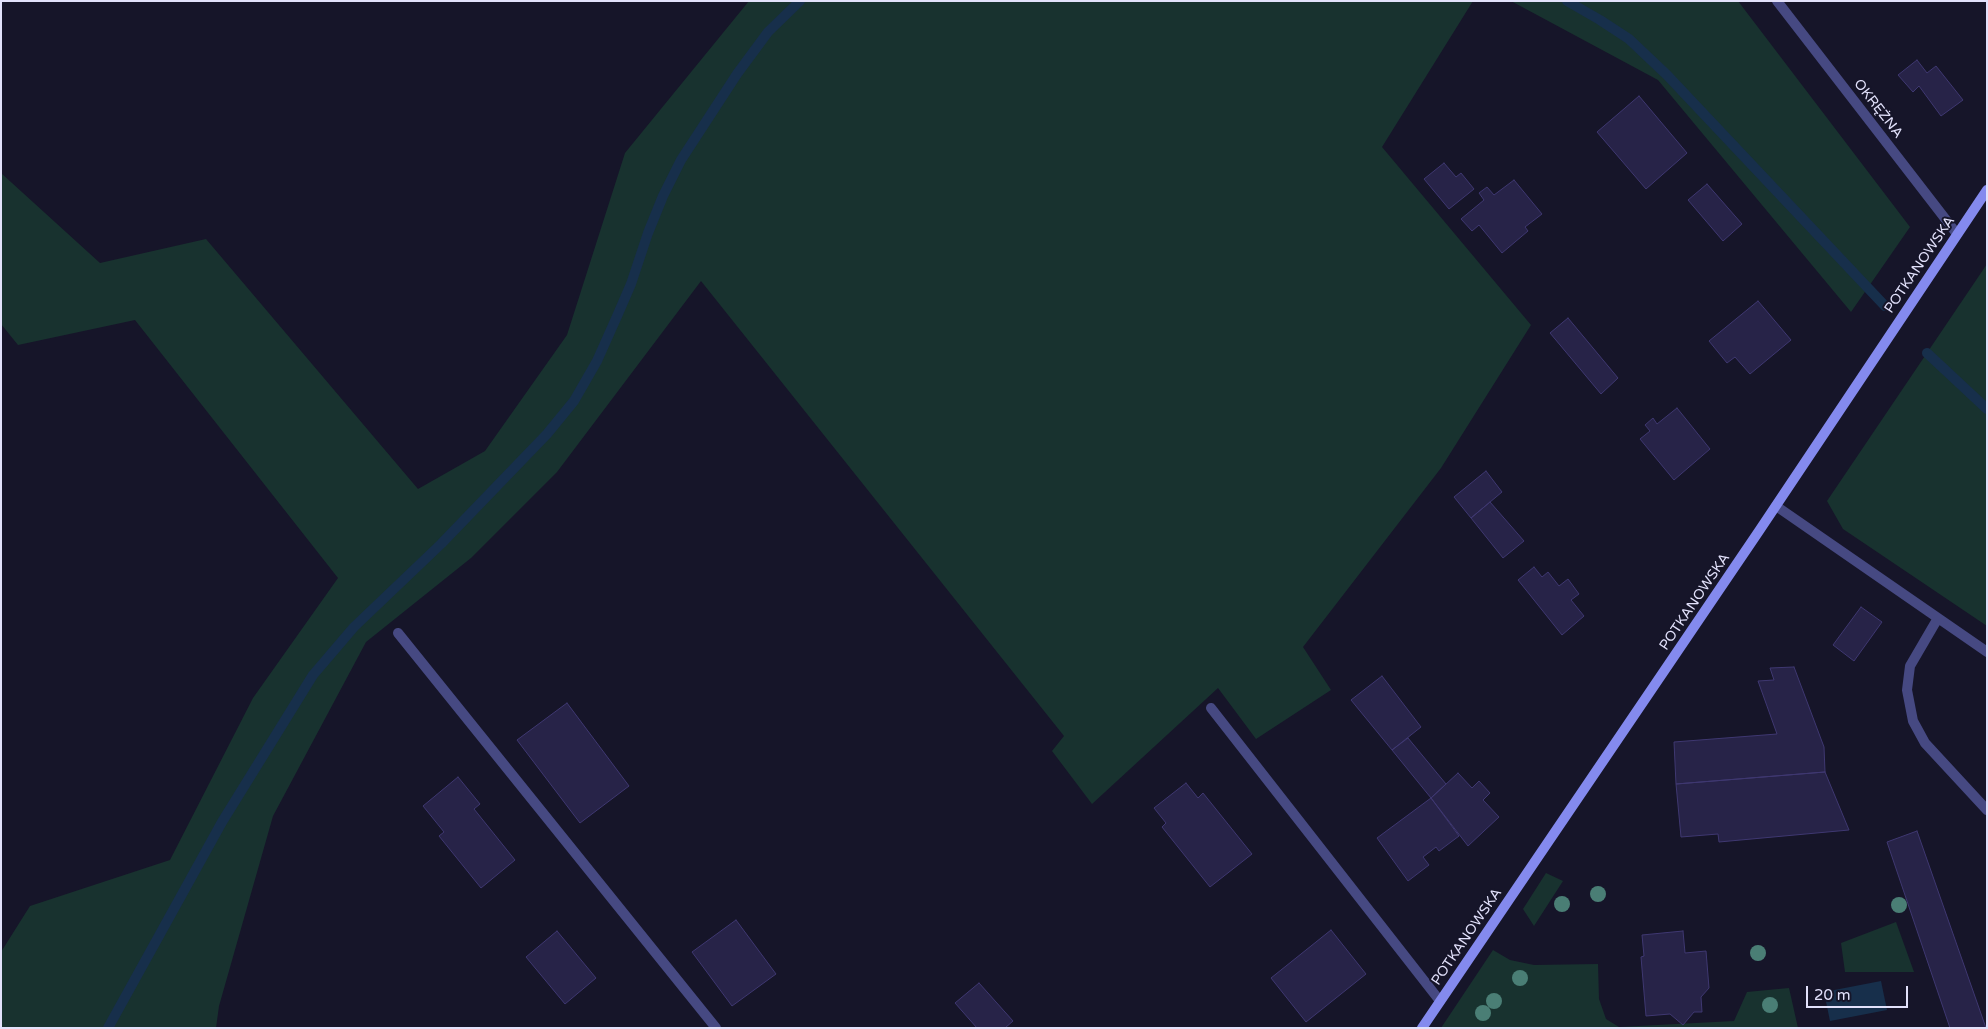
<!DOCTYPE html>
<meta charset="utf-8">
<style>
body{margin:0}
#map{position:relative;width:1988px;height:1029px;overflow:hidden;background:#161529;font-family:"Varela Round",sans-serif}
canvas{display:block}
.frame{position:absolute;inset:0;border:2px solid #e2e1fb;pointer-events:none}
.scale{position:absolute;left:1806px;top:986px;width:102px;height:22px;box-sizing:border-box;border:2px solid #e2e1fb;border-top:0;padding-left:6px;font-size:15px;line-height:18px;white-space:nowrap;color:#e2e1fb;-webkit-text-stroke:4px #161529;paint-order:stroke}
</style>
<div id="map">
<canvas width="1988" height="1029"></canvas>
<div class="frame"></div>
<div class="scale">20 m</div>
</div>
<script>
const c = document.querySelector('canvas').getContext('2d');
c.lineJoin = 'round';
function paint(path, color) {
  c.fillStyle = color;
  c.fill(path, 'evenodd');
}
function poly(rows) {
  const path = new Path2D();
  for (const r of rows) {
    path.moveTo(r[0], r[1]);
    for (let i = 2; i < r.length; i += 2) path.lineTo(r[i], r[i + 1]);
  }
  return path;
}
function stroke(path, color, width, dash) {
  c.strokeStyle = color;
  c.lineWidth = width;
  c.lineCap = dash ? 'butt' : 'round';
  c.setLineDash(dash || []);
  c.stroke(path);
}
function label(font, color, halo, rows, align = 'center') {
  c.font = font + ' "Varela Round",sans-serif';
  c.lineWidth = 4;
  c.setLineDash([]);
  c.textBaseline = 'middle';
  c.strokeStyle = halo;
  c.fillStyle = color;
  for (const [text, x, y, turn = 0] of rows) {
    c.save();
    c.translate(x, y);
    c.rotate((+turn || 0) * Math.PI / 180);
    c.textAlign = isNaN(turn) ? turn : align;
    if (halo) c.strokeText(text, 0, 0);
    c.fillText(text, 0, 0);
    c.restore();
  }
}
paint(poly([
 [749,1,1473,1,1382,147,1531,325,1441,468,1303,647,1331,690,1256,739,1218,688,1092,804,1052,751,1064,736,701,281,557,472,471,558,366,642,273,816,219,1006,216,1028,1,1028,1,952,30,906,170,860,253,698,338,578,135,320,18,345,1,324,1,173,100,263,206,239,418,489,485,451,567,335,625,153],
 [1511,1,1738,1,1910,227,1851,312,1658,80],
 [1987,264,1987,626,1843,529,1827,501],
 [1546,873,1563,881,1534,926,1523,909],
 [1896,922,1914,972,1845,972,1841,943],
 [1493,950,1510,960,1534,965,1598,964,1599,999,1606,1019,1619,1027,1734,1021,1747,992,1789,988,1798,1028,1441,1028]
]), '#18322f');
paint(poly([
 [1881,981,1887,1010,1830,1021,1824,992]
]), '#172f4b');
stroke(poly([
 [1567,1,1600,20,1629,39,1667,75,1885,306],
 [1927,353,1987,409],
 [108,1028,222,822,313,675,354,627,441,544,547,434,574,401,597,361,618,314,631,284,648,233,663,196,681,160,737,74,768,32,800,1]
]), '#172f4b', 10);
const building = poly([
 [1917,60,1927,73,1936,66,1963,100,1941,116,1919,86,1913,92,1898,75,1917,60],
 [1639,96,1687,153,1646,189,1597,132,1639,96],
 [1444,163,1456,177,1461,173,1474,189,1449,209,1424,179,1444,163],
 [1514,180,1542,214,1525,227,1528,231,1502,253,1479,225,1472,231,1461,219,1484,200,1479,193,1487,187,1494,195,1514,180],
 [1707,184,1742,224,1723,241,1688,200,1707,184],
 [1758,301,1791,340,1750,374,1735,357,1727,363,1709,341,1758,301],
 [1568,318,1618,378,1601,394,1550,333,1568,318],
 [1677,408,1710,449,1674,480,1640,439,1650,431,1645,425,1653,418,1657,424,1677,408],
 [1486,471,1502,492,1471,518,1454,497,1486,471],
 [1490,502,1524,541,1503,558,1471,518,1490,502],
 [1534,567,1542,577,1548,572,1559,586,1568,579,1579,594,1571,600,1584,616,1562,635,1518,580,1534,567],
 [1861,607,1882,622,1854,661,1833,645,1861,607],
 [1794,667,1824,747,1825,772,1676,784,1674,742,1777,734,1758,681,1774,680,1770,668,1794,667],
 [1382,676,1421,727,1392,750,1351,700,1382,676],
 [567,703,629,786,580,823,517,740,567,703],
 [1408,738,1446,784,1431,798,1392,750,1408,738],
 [1825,772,1849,830,1719,842,1718,834,1681,837,1676,784,1825,772],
 [1458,773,1472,788,1479,781,1490,793,1483,800,1499,817,1468,846,1431,798,1458,773],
 [458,777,480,804,474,809,515,860,481,888,439,836,444,832,423,806,458,777],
 [1186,783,1198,798,1203,793,1252,854,1210,887,1162,827,1166,823,1154,808,1186,783],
 [1431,798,1459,836,1439,851,1436,847,1423,857,1429,865,1408,881,1377,838,1431,798],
 [1917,831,1986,1028,1950,1028,1887,842,1917,831],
 [736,920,776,974,732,1006,692,952,736,920],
 [1331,930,1366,974,1306,1022,1271,978,1331,930],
 [557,931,596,978,565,1004,526,957,557,931],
 [1683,931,1685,953,1706,951,1709,988,1701,997,1702,1012,1694,1012,1683,1025,1670,1014,1646,1016,1641,957,1644,956,1642,935,1683,931],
 [979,983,1013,1021,1005,1028,977,1028,955,1003,979,983]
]);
paint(building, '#272348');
stroke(building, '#3f3871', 1);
stroke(poly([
 [1776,506,1987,652],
 [1938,618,1910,666,1907,690,1913,721,1925,743,1987,810],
 [1211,708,1440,1001]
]), '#464982', 10);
stroke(poly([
 [1777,1,1957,234],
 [398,633,716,1028]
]), '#464982', 10);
stroke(poly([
 [1422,1028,1759,531,1987,190]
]), '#848aee', 10);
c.fillStyle = '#4a7e75';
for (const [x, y] of [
 [1598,894],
 [1562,904],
 [1899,905],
 [1758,953],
 [1520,978],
 [1494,1001],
 [1770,1005],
 [1483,1013]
]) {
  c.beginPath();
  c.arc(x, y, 8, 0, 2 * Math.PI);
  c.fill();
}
label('14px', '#e2e1fb', '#161529', [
 ["OKRĘŻNA",1878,109,52],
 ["POTKANOWSKA",1920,265,-56],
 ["POTKANOWSKA",1695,602,-56],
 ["POTKANOWSKA",1467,937,-56]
]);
</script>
